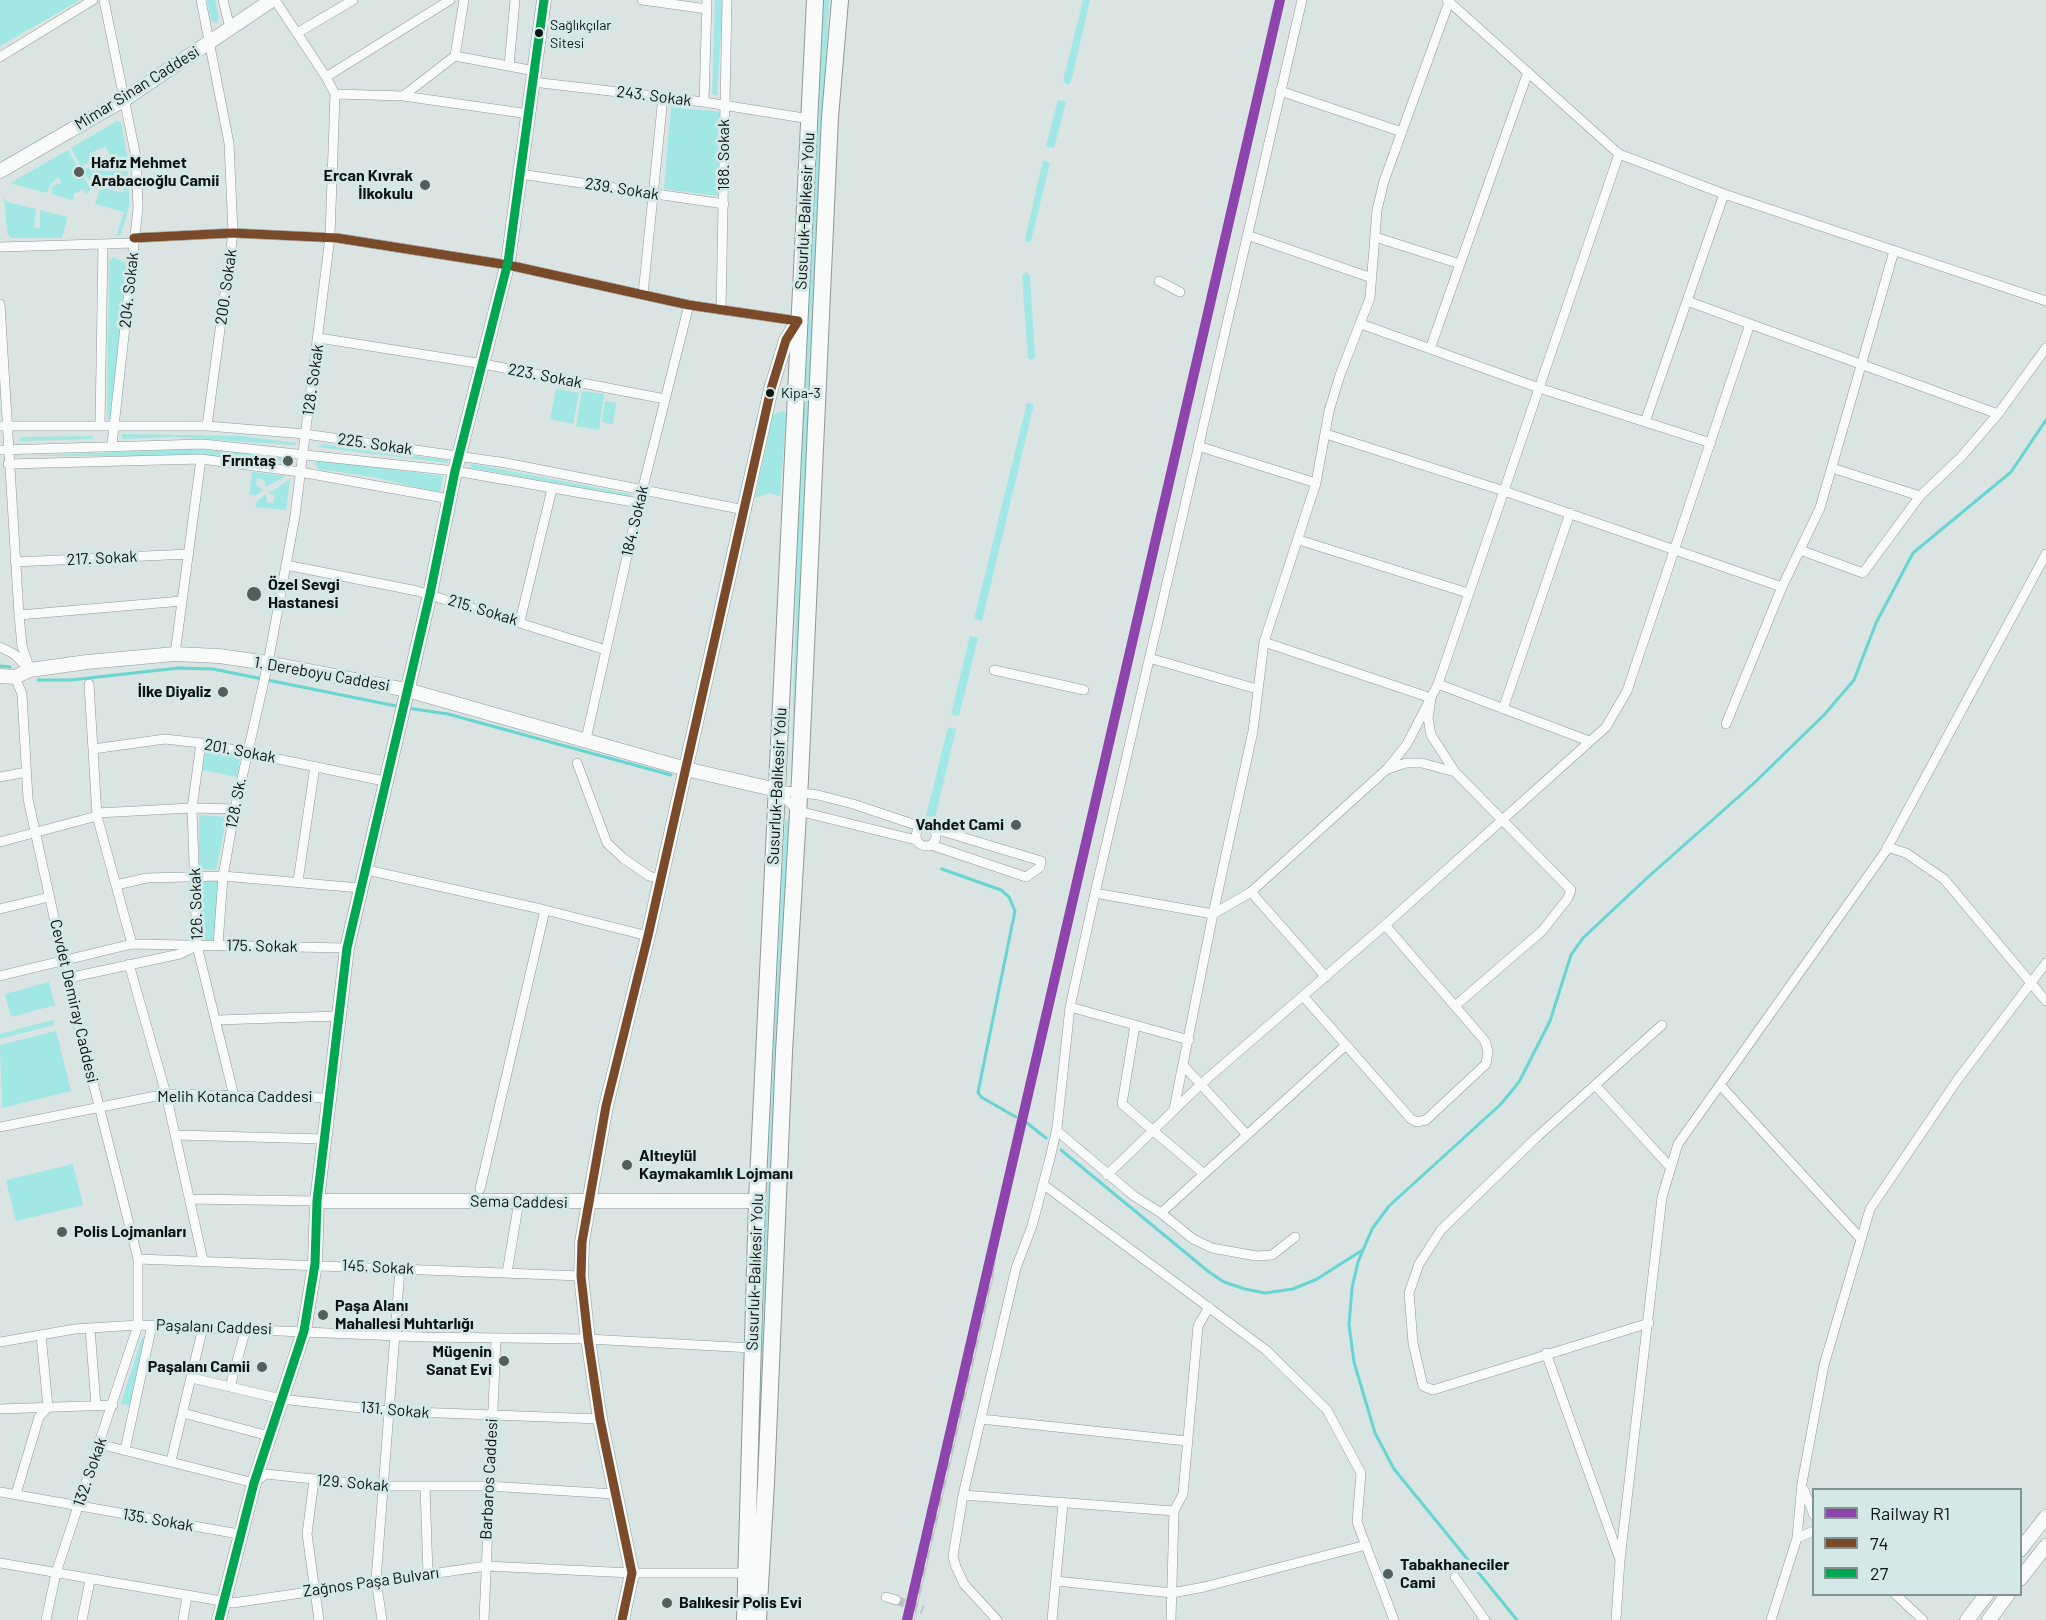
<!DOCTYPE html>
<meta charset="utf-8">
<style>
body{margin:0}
#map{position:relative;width:2046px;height:1620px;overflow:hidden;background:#d9e4e3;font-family:Barlow,sans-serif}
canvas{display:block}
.legend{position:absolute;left:1812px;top:1488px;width:210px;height:108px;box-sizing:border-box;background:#d4e8e7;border:2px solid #849392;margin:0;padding:8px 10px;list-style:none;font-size:18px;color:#0d1413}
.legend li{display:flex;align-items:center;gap:12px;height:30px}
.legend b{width:30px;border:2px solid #849392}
</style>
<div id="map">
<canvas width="2046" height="1620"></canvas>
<ul class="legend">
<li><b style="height:8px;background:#8e44ad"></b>Railway R1</li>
<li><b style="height:8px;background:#7a4b2a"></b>74</li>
<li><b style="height:8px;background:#00a651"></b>27</li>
</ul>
</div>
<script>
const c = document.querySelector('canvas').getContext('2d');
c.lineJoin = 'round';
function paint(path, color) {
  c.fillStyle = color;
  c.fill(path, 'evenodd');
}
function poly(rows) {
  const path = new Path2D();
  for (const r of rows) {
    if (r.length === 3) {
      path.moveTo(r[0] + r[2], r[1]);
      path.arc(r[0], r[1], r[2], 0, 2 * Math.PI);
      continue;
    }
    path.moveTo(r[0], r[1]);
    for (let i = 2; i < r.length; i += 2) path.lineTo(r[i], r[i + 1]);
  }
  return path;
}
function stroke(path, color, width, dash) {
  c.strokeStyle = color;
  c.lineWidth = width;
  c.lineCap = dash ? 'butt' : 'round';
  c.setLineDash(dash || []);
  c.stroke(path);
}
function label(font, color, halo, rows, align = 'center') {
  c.font = font + ' Barlow,sans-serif';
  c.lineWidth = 6;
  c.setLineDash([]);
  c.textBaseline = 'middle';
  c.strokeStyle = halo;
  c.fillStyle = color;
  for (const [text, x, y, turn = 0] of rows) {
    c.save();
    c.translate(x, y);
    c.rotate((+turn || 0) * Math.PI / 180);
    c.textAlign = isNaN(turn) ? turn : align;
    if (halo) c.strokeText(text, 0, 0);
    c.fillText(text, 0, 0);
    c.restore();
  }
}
paint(poly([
 [0,0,80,0,0,46],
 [207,0,215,0,219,18,216,23,211,21],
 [715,0,723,0,717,96,712,94],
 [824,0,829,0,791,779,798,534],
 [1083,0,1090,0,1071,82,1067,85,1063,81],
 [1058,100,1066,102,1054,148,1046,146],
 [671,107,722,112,719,196,664,189],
 [117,121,121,123,128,161,128,181,104,177,102,185,94,189,83,170,95,164,99,170,114,162,105,146,89,154,93,160,81,167,71,148],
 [68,150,91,190,86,194,83,189,74,194,73,200,51,194,53,186,62,183,58,177,50,185,47,193,10,183],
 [1043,161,1050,163,1031,241,1026,243,1025,238],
 [129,185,129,206,121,234,116,237,124,212,95,204,99,191,104,188,123,193,125,186],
 [4,197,7,202,36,209,34,228,40,228,40,210,68,217,62,238,11,238,7,233],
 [113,257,126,263,112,415,111,419,107,419,109,262],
 [1026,272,1030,276,1035,357,1032,360,1028,358,1022,276],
 [556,389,579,393,573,424,550,419],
 [582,391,604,394,599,430,576,426],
 [605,401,616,403,613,424,602,422],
 [1027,403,1034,404,982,621,974,619],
 [783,411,786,414,780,496,769,493,755,498,773,414],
 [124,434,242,436,297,443,294,445,174,437,123,439,121,435],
 [93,436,93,439,18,441,21,437],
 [323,444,447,460,448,463,317,447],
 [192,449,258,454,258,460,204,456,24,456],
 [260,454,288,457,291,459,286,462,290,462,260,461],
 [318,460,443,476,440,493,374,477,318,469,315,464],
 [473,464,630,494,633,497,471,468,470,465],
 [252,472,253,472,286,476,266,487,264,480,257,478,256,485,263,490,255,496,253,494,249,497],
 [290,479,286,510,255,507,257,501,266,494,267,502,273,503,275,496,268,492,273,491],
 [970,636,978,638,959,716,951,714],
 [948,727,956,729,935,818,926,816],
 [206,749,241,755,237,777,202,770],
 [199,815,227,817,216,870,199,869],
 [789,818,763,1343,755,1565,758,1384,780,915,785,822],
 [199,881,219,881,216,940,201,940],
 [49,982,55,1005,11,1017,5,994],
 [53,1020,54,1025,0,1039,0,1034],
 [56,1031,71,1091,2,1108,0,1045],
 [73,1164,83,1205,16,1221,6,1180],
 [142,1337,144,1338,130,1406,121,1404]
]), '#a1e7e4');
stroke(poly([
 [0,666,10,667],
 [38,680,71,680,178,668,213,669,401,707],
 [407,708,448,714,671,775],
 [942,869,1001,890,1009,897,1015,911,978,1092,981,1097,1016,1117],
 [1027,1123,1046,1138],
 [1061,1150,1209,1272,1224,1282,1245,1289,1265,1293,1293,1289,1317,1279,1361,1251],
 [1517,1620,1394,1469,1375,1433,1354,1362,1349,1325,1352,1288,1358,1262,1372,1229,1389,1206,1501,1104,1519,1082,1550,1021,1571,955,1583,938,1647,878,1753,784,1824,715,1854,680,1876,623,1913,553,2011,472,2046,420]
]), '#67d5d0', 3);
stroke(poly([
 [896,1600,923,1610]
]), '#bac5c4', 9, [9, 4.5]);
const street = poly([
 [104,0,136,157,138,208,112,445],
 [201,0,229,143,233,233,207,426],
 [223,0,230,28],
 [642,0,707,9],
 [1447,0,1619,154,1724,194,2046,301],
 [297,33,353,0],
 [455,56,464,0],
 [0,57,93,0],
 [509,66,515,0],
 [326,77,450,0],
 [533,82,704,102,810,119],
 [1280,91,1402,132],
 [335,94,403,96,455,56,535,71],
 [403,96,529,114],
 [704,102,707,0],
 [520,174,724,204],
 [1247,235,1372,278],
 [1375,237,1460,264],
 [134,238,233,233,337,238,508,265,689,305,798,321],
 [0,247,133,243],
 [1159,281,1180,292],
 [643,294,663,97],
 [1687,301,1998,414],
 [0,304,19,615,22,646,30,670],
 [721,310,727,0],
 [1361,324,1539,388,1711,443],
 [319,338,483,364,665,399],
 [1430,349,1528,72],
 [1645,422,1724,194],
 [100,425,103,244],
 [0,426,207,426,305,434,506,463,745,510],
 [1326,434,1504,491,1782,587],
 [1198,446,1316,483],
 [0,450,203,444,455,471,639,503],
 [8,464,201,459,300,472,450,499],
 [1832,468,1920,496,1961,457,1998,414,2046,348],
 [1299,540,1468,593],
 [1800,550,1863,573,1920,496],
 [15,562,189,554],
 [286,565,417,591,606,650],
 [19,615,182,601],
 [520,621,552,489],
 [1264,642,1431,698,1428,718,1431,735,1455,772,1571,890,1568,898,1542,931,1455,1006],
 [0,647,14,654,28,668],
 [175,654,201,459],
 [1149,658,1257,689],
 [994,670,1084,690],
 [15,677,22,694,28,799,73,1004,138,1259,138,1325,56,1573,46,1620],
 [89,684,97,816,132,944],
 [1438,684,1589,741],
 [1503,709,1570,513],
 [1726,724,1782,587,1820,508,1894,251],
 [586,739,639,503,689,305],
 [201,743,192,808,197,946,234,1096],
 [93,749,165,739,201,743,384,781],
 [577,763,607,843,623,858,649,876,661,879],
 [1388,769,1406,763,1422,763,1455,772],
 [0,777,26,772],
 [777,790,798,811,916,840],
 [777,790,818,795,853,804,922,827],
 [97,813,192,808,235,809],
 [926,836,10],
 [0,842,97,816],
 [931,845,1026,877,1040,867,1041,861,932,828],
 [1887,847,1906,853,1944,879,2046,1001],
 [367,870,545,910,480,1189],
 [298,881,315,766],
 [116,885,147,878,223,876,360,888],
 [1251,892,1326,977],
 [1095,893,1213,914,1251,892,1387,769,1407,744,1438,684,1619,154],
 [0,909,49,897],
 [545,910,648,936],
 [218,945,223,876,235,809,268,663,295,516,330,237,335,94,326,77,275,0],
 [129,964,166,1094,203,1260],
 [0,976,132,944,347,948],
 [68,978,180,954,196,946],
 [1303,996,1411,1119,1417,1122,1426,1120,1486,1064,1488,1052,1485,1041,1385,925],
 [1070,1007,1189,1040],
 [217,1020,338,1016],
 [1135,1025,1122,1104,1204,1174],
 [1184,1066,1247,1135],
 [1596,1086,1671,1168],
 [1721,1086,1861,1239],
 [1174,1109,1213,914,1253,731,1264,642,1316,483,1329,411,1340,375,1370,298,1377,210,1384,181,1449,2],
 [0,1127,166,1094,328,1098],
 [1056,1130,1134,1196,1161,1213,1193,1239,1212,1248,1256,1256,1272,1255,1295,1237],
 [176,1135,324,1139],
 [1107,1175,1201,1084,1385,925,1606,727,1627,691,1750,324],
 [1044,1185,1266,1350,1327,1410,1361,1473,1357,1522,1394,1620],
 [190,1199,317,1201],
 [1161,1213,1346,1045],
 [138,1259,581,1276],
 [507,1273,519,1201],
 [1649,1323,1433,1390,1423,1386,1413,1343,1409,1293,1419,1264,1441,1230,1538,1136,1662,1025],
 [90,1328,96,1406],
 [0,1342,75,1329,138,1325,422,1337,588,1339,752,1348],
 [1546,1353,1619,1557],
 [192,1378,281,1399,388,1411,600,1419],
 [230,1387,246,1328],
 [0,1409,113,1405],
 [183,1413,269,1436],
 [981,1419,1187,1441],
 [99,1444,254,1483,266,1474,381,1486,489,1486,614,1494],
 [125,1450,152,1325],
 [171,1461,203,1327],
 [314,1480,307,1534,319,1620],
 [425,1487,428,1574],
 [1804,1490,1814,1515],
 [0,1492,239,1534],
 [16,1494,39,1417,48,1407,41,1335],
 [963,1495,1174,1511],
 [1797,1538,1814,1531],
 [0,1563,233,1603,486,1566,632,1573,746,1573],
 [1455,1577,1485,1620],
 [1056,1581,1172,1593,1204,1587,1366,1545],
 [1895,1594,1923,1620],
 [886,1597,896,1600],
 [82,1620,90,1580],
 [183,1620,187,1596],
 [382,1620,376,1580,400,1269],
 [484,1620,496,1338],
 [997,1620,964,1584,956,1567,953,1556,963,1495,1016,1268,1032,1226,1050,1158,1057,1128,1070,1007,1095,893,1302,0],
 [1052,1620,1063,1504],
 [1171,1620,1174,1511,1183,1494,1198,1326,1209,1307],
 [1616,1620,1620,1560,1662,1197,1678,1144,1885,852,2046,554],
 [1771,1620,1797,1538,1802,1483,1824,1365,1870,1209,1958,1079,2046,963]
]);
const secondary = poly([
 [0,171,125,99,272,0],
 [0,676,15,677,30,670,87,662,175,654,219,656,268,663,407,690,686,769,777,790],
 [317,1201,757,1201],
 [2020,1550,2046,1517],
 [2020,1579,2046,1546],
 [219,1620,254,1483,304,1331,315,1264,317,1201,347,948,430,594,455,471,508,262,544,0],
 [622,1620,632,1573,600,1419,588,1339,581,1276,582,1242,606,1106,648,936,771,389,786,340,798,321],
 [1967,1620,1987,1594],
 [1989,1620,2008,1594]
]);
const highway = poly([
 [745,1620,757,1201,815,0],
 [758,1620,766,1483,784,1052,800,779,830,117,840,0]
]);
stroke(street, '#8f9897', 10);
stroke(secondary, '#8f9897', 15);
stroke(highway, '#8f9897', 18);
stroke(street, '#f9fbfb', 9);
stroke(secondary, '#f9fbfb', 14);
stroke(highway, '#f9fbfb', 16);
const rail = poly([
 [912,1620,991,1277,997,1228]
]);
stroke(rail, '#c0c2c2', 5);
stroke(rail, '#d4e8e7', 3, [9]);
stroke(poly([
 [134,238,233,233,337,238,508,265,689,305,798,321,786,340,771,389,648,936,606,1106,582,1242,581,1276,588,1339,600,1419,632,1573,622,1620]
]), '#7a4b2a', 9);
stroke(poly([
 [219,1620,254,1483,304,1331,315,1264,317,1201,347,948,430,594,455,471,508,262,544,0]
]), '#00a651', 9);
stroke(poly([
 [907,1620,1280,0]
]), '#8e44ad', 10);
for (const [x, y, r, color] of [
 [539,33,5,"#0d1413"],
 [79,172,6,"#545d5c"],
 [425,185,6,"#545d5c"],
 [770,393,5,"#0d1413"],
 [288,461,6,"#545d5c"],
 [254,594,8,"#545d5c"],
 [223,692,6,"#545d5c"],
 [1016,825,6,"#545d5c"],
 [627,1165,6,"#545d5c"],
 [62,1232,6,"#545d5c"],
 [323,1315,6,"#545d5c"],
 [504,1361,6,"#545d5c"],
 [262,1367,6,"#545d5c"],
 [1388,1574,6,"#545d5c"],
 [667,1603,6,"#545d5c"]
]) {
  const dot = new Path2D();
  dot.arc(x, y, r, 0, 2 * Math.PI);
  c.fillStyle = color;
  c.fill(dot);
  stroke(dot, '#d4e8e7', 2);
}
label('14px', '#0d1413', '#d4e8e7', [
 ["Sağlıkçılar",550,25],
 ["Sitesi",550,43],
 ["Kipa-3",781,393]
], 'left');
label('16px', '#0d1413', '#d4e8e7', [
 ["Mimar Sinan Caddesi",137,88,-32],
 ["243. Sokak",654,96,7],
 ["188. Sokak",724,155,-90],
 ["239. Sokak",622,189,9],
 ["Susurluk-Balıkesir Yolu",805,211,-87],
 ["200. Sokak",226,287,-82],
 ["204. Sokak",129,290,-84],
 ["223. Sokak",545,376,11],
 ["128. Sokak",313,380,-82],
 ["225. Sokak",375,444,8],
 ["184. Sokak",635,521,-77],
 ["217. Sokak",102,558,-3],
 ["215. Sokak",483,610,17],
 ["1. Dereboyu Caddesi",322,674,10],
 ["201. Sokak",240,751,11],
 ["Susurluk-Balıkesir Yolu",777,786,-87],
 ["128. Sk.",236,803,-79],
 ["126. Sokak",196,904,-92],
 ["175. Sokak",262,946,1],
 ["Cevdet Demiray Caddesi",74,1001,77],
 ["Melih Kotanca Caddesi",235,1097],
 ["Sema Caddesi",519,1202,1],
 ["145. Sokak",378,1267,3],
 ["Susurluk-Balıkesir Yolu",755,1272,-88],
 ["Paşalanı Caddesi",214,1327,2],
 ["131. Sokak",395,1410,5],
 ["132. Sokak",90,1472,-71],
 ["Barbaros Caddesi",489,1479,-87],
 ["129. Sokak",353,1483,5],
 ["135. Sokak",158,1520,10],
 ["Zağnos Paşa Bulvarı",371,1582,-8]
]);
label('bold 16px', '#0d1413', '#d4e8e7', [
 ["Hafız Mehmet",91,163],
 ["Arabacıoğlu Camii",91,181],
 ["Ercan Kıvrak",413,176,"right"],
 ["İlkokulu",413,194,"right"],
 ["Fırıntaş",276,461,"right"],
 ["Özel Sevgi",268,585],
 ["Hastanesi",268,603],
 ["İlke Diyaliz",211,692,"right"],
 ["Vahdet Cami",1004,825,"right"],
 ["Altıeylül",639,1156],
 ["Kaymakamlık Lojmanı",639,1174],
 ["Polis Lojmanları",74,1232],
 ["Paşa Alanı",335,1306],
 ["Mahallesi Muhtarlığı",335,1324],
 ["Mügenin",492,1352,"right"],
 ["Sanat Evi",492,1370,"right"],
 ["Paşalanı Camii",250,1367,"right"],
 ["Tabakhaneciler",1400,1565],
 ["Cami",1400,1583],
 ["Balıkesir Polis Evi",679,1603]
], 'left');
</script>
